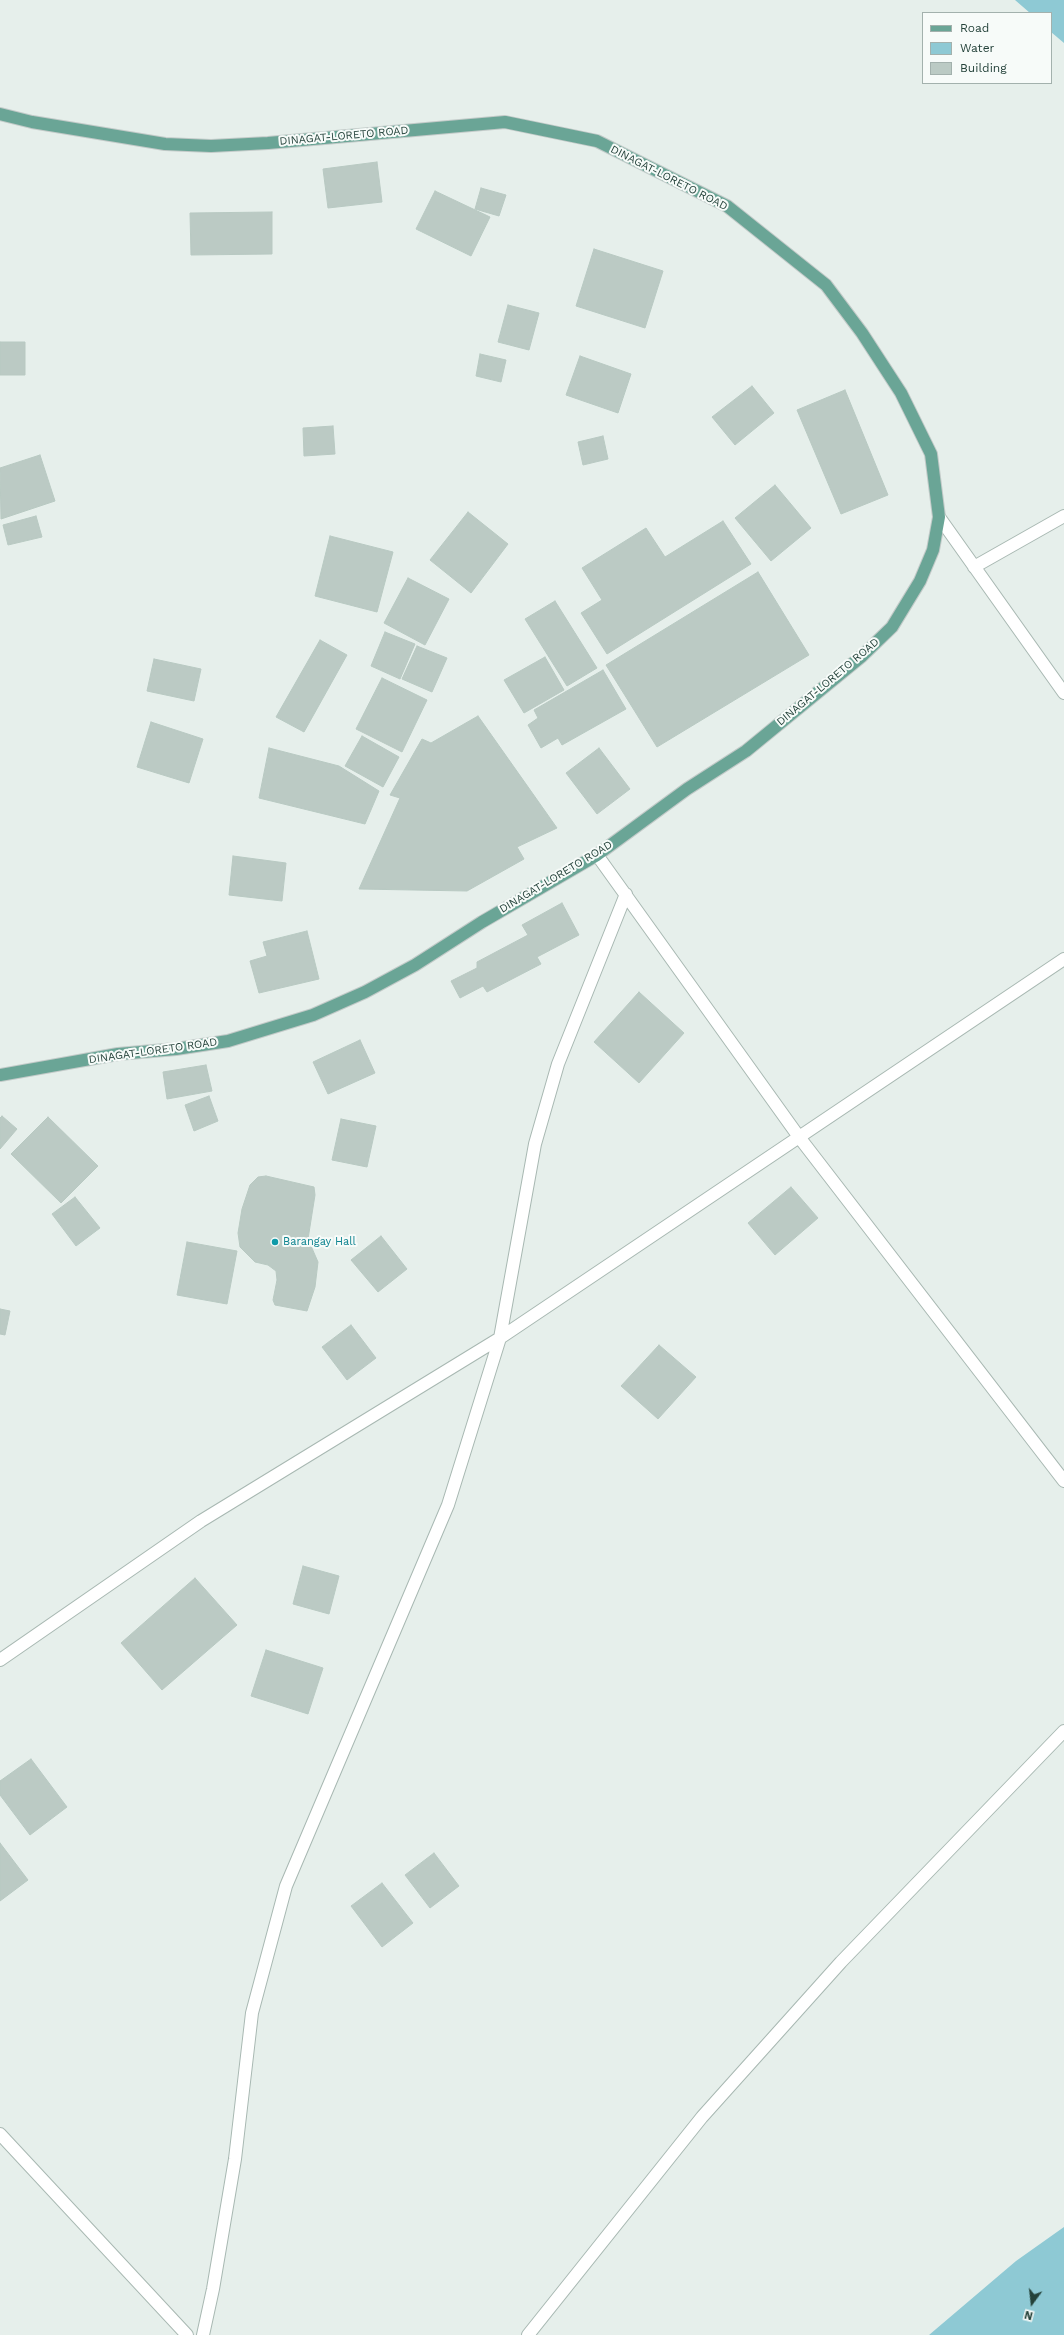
<!DOCTYPE html>
<style>
body{margin:0}
#map{position:relative;width:1064px;height:2335px;overflow:hidden;background:#e6efeb;font-family:"Work Sans",sans-serif}
canvas{display:block}
.legend{position:absolute;left:922px;top:12px;width:130px;height:72px;box-sizing:border-box;background:#f7fbf9;border:1px solid #a3b1ad;margin:0;padding:5px 7px;list-style:none;font-size:12px;color:#24423a}
.legend li{display:flex;align-items:center;gap:8px;height:20px}
.legend b{width:20px;border:1px solid #a3b1ad}
.north{position:absolute;left:1012px;top:2283px;width:40px;height:40px;-webkit-text-stroke:3px #f7fbf9;paint-order:stroke;rotate:195deg;font-size:11px;font-weight:700;line-height:16px;text-align:center;color:#24423a}
.north::after{content:'';display:block;margin:auto;width:14px;height:18px;background:#24423a;clip-path:polygon(50% 0,100% 100%,50% 72%,0 100%)}
</style>
<div id="map">
<canvas width="1064" height="2335"></canvas>
<ul class="legend">
<li><b style="height:5px;background:#6aa596"></b>Road</li>
<li><b style="height:11px;background:#8ec9d4"></b>Water</li>
<li><b style="height:11px;background:#bbcac4"></b>Building</li>
</ul>
<div class="north">N</div>
</div>
<script>
const c = document.querySelector('canvas').getContext('2d');
c.lineJoin = 'round';
function paint(path, color) {
  c.fillStyle = color;
  c.fill(path, 'evenodd');
}
function poly(rows) {
  const path = new Path2D();
  for (const r of rows) {
    path.moveTo(r[0], r[1]);
    for (let i = 2; i < r.length; i += 2) path.lineTo(r[i], r[i + 1]);
  }
  return path;
}
function stroke(path, color, width, dash) {
  c.strokeStyle = color;
  c.lineWidth = width;
  c.lineCap = dash ? 'butt' : 'round';
  c.setLineDash(dash || []);
  c.stroke(path);
}
function label(font, color, halo, rows, align = 'center') {
  c.font = font + ' "Work Sans",sans-serif';
  c.lineWidth = 4;
  c.setLineDash([]);
  c.textBaseline = 'middle';
  c.strokeStyle = halo;
  c.fillStyle = color;
  for (const [text, x, y, turn = 0] of rows) {
    c.save();
    c.translate(x, y);
    c.rotate((+turn || 0) * Math.PI / 180);
    c.textAlign = isNaN(turn) ? turn : align;
    if (halo) c.strokeText(text, 0, 0);
    c.fillText(text, 0, 0);
    c.restore();
  }
}
paint(poly([
 [1015,0,1064,0,1064,43,1051,32,1051,13,1030,13],
 [1064,2227,1064,2335,929,2335,1016,2261]
]), '#8ec9d4');
const building = poly([
 [377,162,382,202,328,208,323,169,377,162],
 [481,188,506,195,499,216,475,209,481,188],
 [435,191,490,217,471,256,416,229,435,191],
 [272,212,272,254,191,255,190,213,272,212],
 [594,249,663,271,645,328,576,306,594,249],
 [508,305,539,313,529,350,498,342,508,305],
 [0,342,25,342,25,375,0,375,0,342],
 [480,354,506,360,501,382,476,376,480,354],
 [580,356,631,374,618,413,566,395,580,356],
 [752,386,774,413,735,445,712,417,752,386],
 [845,390,888,495,841,514,797,410,845,390],
 [333,426,335,454,304,456,303,428,333,426],
 [603,436,608,459,583,465,578,442,603,436],
 [40,455,55,501,1,519,0,468,40,455],
 [775,485,811,528,771,561,735,518,775,485],
 [468,512,508,544,471,593,430,560,468,512],
 [36,516,42,537,8,545,3,525,36,516],
 [723,521,751,564,607,654,581,613,602,600,582,568,646,528,665,557,723,521],
 [330,536,393,552,377,612,315,596,330,536],
 [758,572,809,655,657,747,606,665,758,572],
 [408,578,449,599,425,645,384,623,408,578],
 [555,601,597,668,567,686,525,619,555,601],
 [385,632,415,644,400,679,371,666,385,632],
 [320,640,347,655,304,732,276,717,320,640],
 [417,646,447,658,432,692,402,679,417,646],
 [545,657,564,690,524,713,504,680,545,657],
 [154,659,201,669,194,701,147,691,154,659],
 [603,670,626,709,562,745,558,738,541,748,528,725,538,718,534,710,603,670],
 [382,678,427,700,402,752,356,729,382,678],
 [478,716,557,828,517,847,524,859,467,891,359,889,400,798,390,795,422,739,431,743,478,716],
 [151,722,203,739,189,783,137,767,151,722],
 [362,736,399,757,383,787,345,766,362,736],
 [269,748,339,766,379,791,365,824,259,798,269,748],
 [599,748,630,789,597,814,566,773,599,748],
 [233,856,286,863,282,901,229,895,233,856],
 [562,903,579,935,537,957,541,964,487,992,483,986,460,998,451,981,477,968,477,962,528,935,522,925,562,903],
 [307,931,319,979,259,993,250,961,267,956,263,942,307,931],
 [639,992,684,1033,639,1083,594,1042,639,992],
 [360,1040,375,1073,328,1094,313,1062,360,1040],
 [206,1065,212,1091,167,1099,163,1072,206,1065],
 [209,1096,218,1121,194,1131,185,1105,209,1096],
 [2,1116,17,1129,0,1149,0,1118,2,1116],
 [48,1117,98,1166,61,1203,11,1154,48,1117],
 [341,1119,376,1126,367,1167,332,1160,341,1119],
 [266,1176,314,1187,315,1195,308,1239,318,1262,315,1287,307,1311,275,1305,273,1300,277,1280,276,1271,268,1265,255,1262,240,1247,238,1233,242,1209,250,1185,258,1177,266,1176],
 [791,1187,818,1218,775,1255,748,1223,791,1187],
 [75,1197,100,1228,76,1246,52,1214,75,1197],
 [381,1236,407,1269,378,1292,351,1260,381,1236],
 [187,1242,237,1251,227,1304,177,1295,187,1242],
 [0,1309,10,1311,5,1335,0,1334,0,1309],
 [351,1325,376,1358,347,1380,322,1347,351,1325],
 [659,1345,696,1377,658,1419,621,1386,659,1345],
 [303,1566,339,1576,329,1614,293,1604,303,1566],
 [195,1578,237,1625,162,1690,121,1643,195,1578],
 [266,1650,323,1668,308,1714,251,1696,266,1650],
 [31,1759,67,1807,30,1835,0,1795,0,1781,31,1759],
 [0,1843,28,1880,0,1901,0,1843],
 [434,1853,459,1886,430,1908,405,1875,434,1853],
 [382,1883,413,1923,382,1947,351,1906,382,1883]
]);
paint(building, '#bbcac4');
stroke(building, '#b8c9c2', 1);
const minor = poly([
 [939,517,1064,693],
 [974,567,1064,516],
 [597,855,799,1137,1064,1481],
 [0,1660,201,1521,500,1338,1064,959],
 [0,2134,187,2335],
 [203,2335,213,2289,235,2159,252,2013,286,1886,448,1505,500,1338,535,1144,558,1064,626,894],
 [528,2335,702,2117,841,1962,1064,1731]
]);
const major = poly([
 [0,114,32,122,165,144,211,146,268,143,505,122,597,141,727,206,826,285,862,333,901,393,931,454,939,517,933,550,920,581,892,627,862,656,746,751,687,789,597,855,482,922,415,965,365,992,313,1015,228,1041,176,1049,118,1054,0,1075]
]);
stroke(minor, '#a8b8b2', 14);
stroke(major, '#c2cac8', 14);
stroke(minor, '#fff', 12);
stroke(major, '#6aa596', 12);
for (const [x, y, r, color] of [
 [275,1242,4,"#0f9aa8"]
]) {
  const dot = new Path2D();
  dot.arc(x, y, r, 0, 2 * Math.PI);
  c.fillStyle = color;
  c.fill(dot);
  stroke(dot, '#f7fbf9', 1.5);
}
label('11px', '#24423a', '#f7fbf9', [
 ["DINAGAT-LORETO ROAD",344,136,-5],
 ["DINAGAT-LORETO ROAD",669,178,27],
 ["DINAGAT-LORETO ROAD",828,682,-40],
 ["DINAGAT-LORETO ROAD",556,877,-31],
 ["DINAGAT-LORETO ROAD",153,1051,-8]
]);
label('11px', '#0d838f', '#f7fbf9', [
 ["Barangay Hall",283,1242]
], 'left');
</script>
